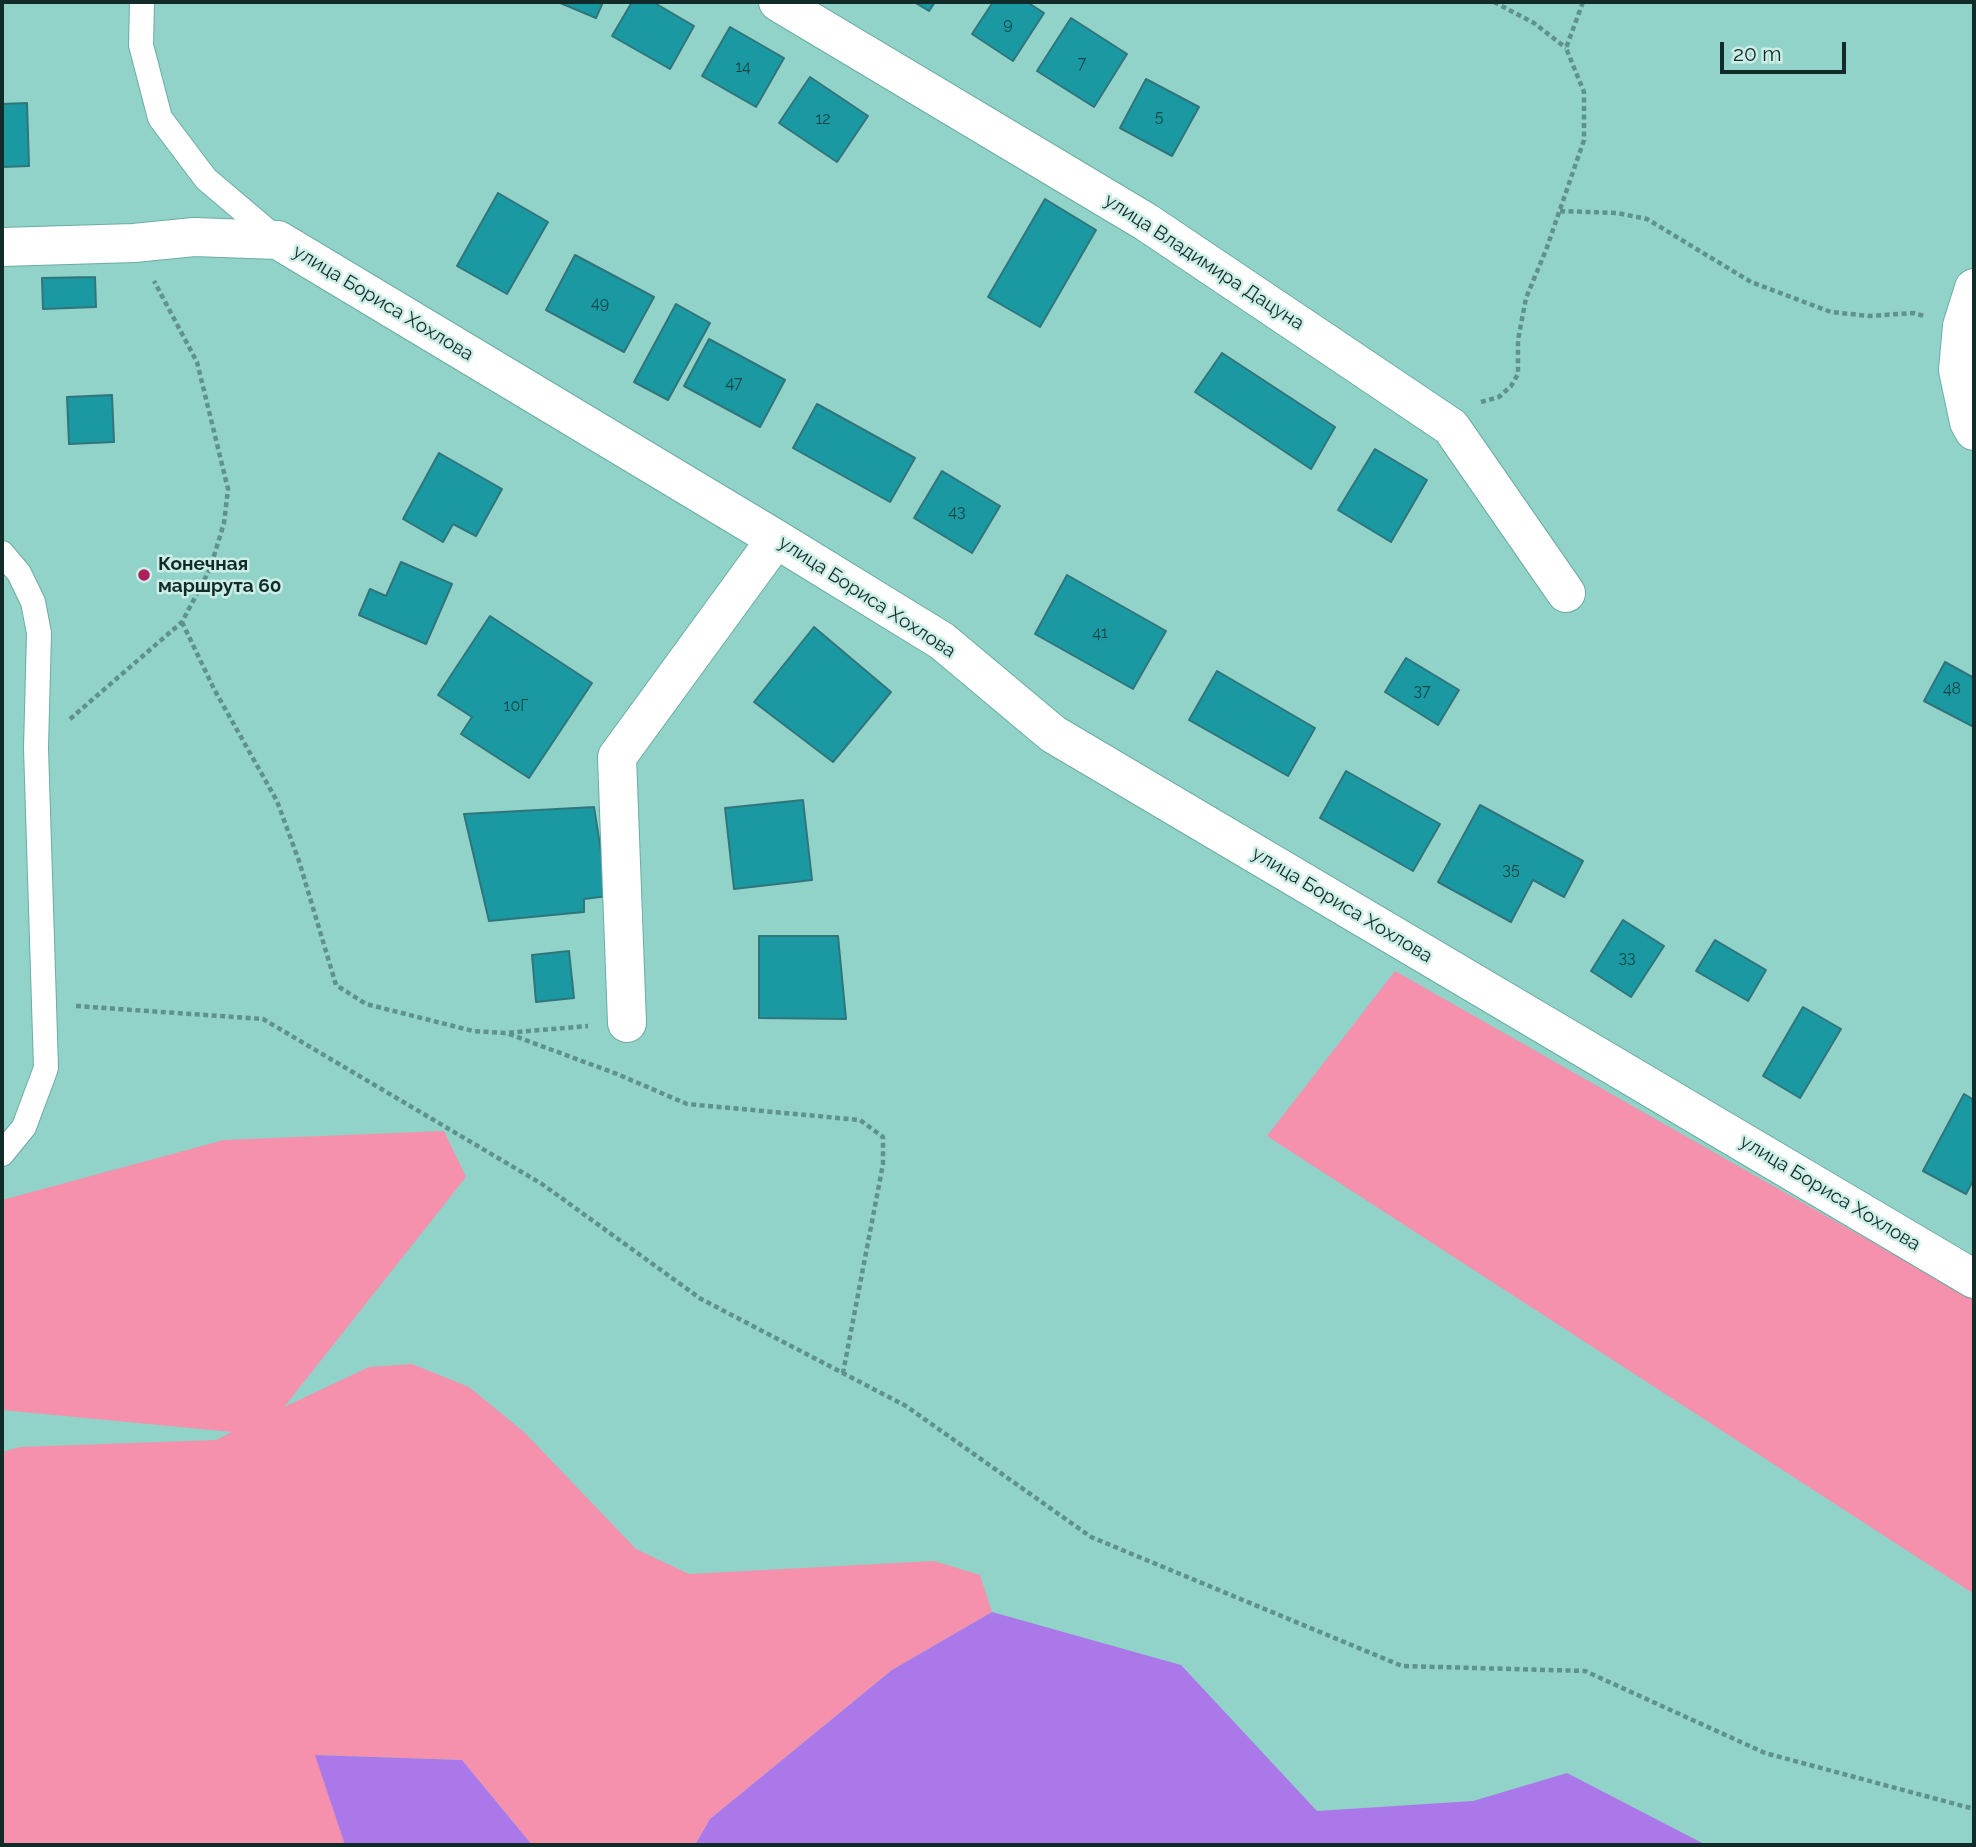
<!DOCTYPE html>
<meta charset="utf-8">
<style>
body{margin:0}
#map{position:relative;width:1976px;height:1847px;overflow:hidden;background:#91d3c8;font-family:Raleway,sans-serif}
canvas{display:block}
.frame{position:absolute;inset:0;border:4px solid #112c28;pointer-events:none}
.scale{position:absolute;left:1720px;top:42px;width:126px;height:32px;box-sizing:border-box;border:4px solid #112c28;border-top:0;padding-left:9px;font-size:21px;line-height:24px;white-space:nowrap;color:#112c28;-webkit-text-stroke:5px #cdede7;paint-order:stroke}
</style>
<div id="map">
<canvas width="1976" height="1847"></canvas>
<div class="frame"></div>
<div class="scale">20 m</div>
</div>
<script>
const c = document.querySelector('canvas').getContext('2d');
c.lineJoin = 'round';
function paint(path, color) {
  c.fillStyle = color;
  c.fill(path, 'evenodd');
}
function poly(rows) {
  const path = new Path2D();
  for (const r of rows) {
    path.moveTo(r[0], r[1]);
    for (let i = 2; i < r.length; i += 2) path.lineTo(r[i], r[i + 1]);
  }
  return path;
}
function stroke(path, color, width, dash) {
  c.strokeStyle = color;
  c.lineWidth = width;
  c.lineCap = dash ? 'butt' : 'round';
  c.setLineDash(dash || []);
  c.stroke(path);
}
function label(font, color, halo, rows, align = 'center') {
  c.font = font + ' Raleway,sans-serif';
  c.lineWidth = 5;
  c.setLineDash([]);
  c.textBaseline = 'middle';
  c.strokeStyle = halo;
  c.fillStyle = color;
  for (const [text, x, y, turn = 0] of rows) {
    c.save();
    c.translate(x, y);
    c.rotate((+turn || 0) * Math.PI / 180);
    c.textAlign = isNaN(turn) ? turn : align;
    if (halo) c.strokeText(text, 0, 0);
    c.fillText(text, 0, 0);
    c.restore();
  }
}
paint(poly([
 [1395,971,1974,1300,1974,1594,1267,1136],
 [444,1131,466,1177,284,1407,369,1367,412,1364,469,1387,524,1432,636,1549,689,1574,934,1561,980,1575,992,1612,892,1670,710,1819,695,1845,532,1845,462,1760,316,1755,345,1845,2,1845,2,1452,20,1447,216,1440,232,1432,2,1410,2,1200,224,1140]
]), '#f591ad');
paint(poly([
 [992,1612,1181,1665,1317,1811,1473,1801,1567,1773,1706,1845,695,1845,710,1819,892,1670],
 [315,1755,462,1760,532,1845,345,1845]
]), '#ab78ea');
const building = poly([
 [558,2,603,2,596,18,558,2],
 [632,2,653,2,694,26,670,69,612,36,632,2],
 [914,2,935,2,929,11,914,2],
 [993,2,1027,2,1044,13,1013,61,972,34,993,2],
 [1071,18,1127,54,1094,107,1037,71,1071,18],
 [730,27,784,58,756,107,702,76,730,27],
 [810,77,868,116,837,162,779,123,810,77],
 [1146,79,1199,107,1172,156,1120,128,1146,79],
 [27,103,29,166,2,167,2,104,27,103],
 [498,193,548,222,507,294,457,266,498,193],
 [1045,199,1096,230,1040,327,988,297,1045,199],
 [575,255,654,297,624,352,546,310,575,255],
 [95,277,96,307,43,309,42,278,95,277],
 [676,304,710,323,668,400,634,382,676,304],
 [709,339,785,380,760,427,684,386,709,339],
 [1222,353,1335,427,1311,469,1195,392,1222,353],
 [112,395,114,442,69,444,67,397,112,395],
 [817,404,915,458,890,502,793,448,817,404],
 [1375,449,1427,480,1391,542,1338,510,1375,449],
 [439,453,502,489,476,536,453,524,443,542,403,519,439,453],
 [942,471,1000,506,972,553,914,518,942,471],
 [401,562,452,584,426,644,359,615,370,589,386,596,401,562],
 [1067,575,1166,631,1133,689,1035,634,1067,575],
 [490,616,592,683,529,778,461,734,472,717,438,695,490,616],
 [814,627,891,692,833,762,754,702,814,627],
 [1406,658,1459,690,1438,725,1385,692,1406,658],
 [1945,662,1974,678,1974,727,1924,701,1945,662],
 [1217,671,1315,728,1288,776,1189,720,1217,671],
 [1346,771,1440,824,1413,871,1320,818,1346,771],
 [803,800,812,880,734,889,725,808,803,800],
 [1480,805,1583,861,1564,897,1533,880,1511,922,1438,882,1480,805],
 [594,807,608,896,584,899,584,912,489,921,464,814,594,807],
 [1623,920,1664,946,1631,997,1591,971,1623,920],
 [759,936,838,936,846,1019,759,1018,759,936],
 [1715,940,1766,970,1748,1001,1696,971,1715,940],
 [569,951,574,998,536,1002,532,955,569,951],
 [1803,1007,1841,1029,1800,1098,1763,1076,1803,1007],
 [1964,1094,1974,1100,1974,1179,1966,1194,1923,1171,1964,1094]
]);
paint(building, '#1b99a2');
stroke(building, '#30757b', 2);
const service = poly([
 [142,2,141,45,160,118,206,179,278,240],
 [2,553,19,573,33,602,39,633,36,748,46,1068,24,1127,2,1154]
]);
const minor = poly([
 [778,2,1146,222,1451,427,1566,593],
 [2,247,134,243,194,237,278,240,776,539,942,641,1053,734,1974,1279],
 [1974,288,1962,326,1958,370,1969,422,1974,431],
 [627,1023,617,757,776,539]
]);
stroke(service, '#6baca2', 26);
stroke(minor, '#6baca2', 40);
stroke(poly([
 [1494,2,1534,23,1566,48],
 [1560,211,1617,213,1647,219,1751,282,1831,312,1869,316,1913,313,1924,316],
 [1481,402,1499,397,1511,386,1518,374,1518,340,1526,298,1546,250,1584,140,1584,92,1566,48,1583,2],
 [182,622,214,689,277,801,299,861,336,985,366,1004,473,1031,505,1033,588,1026],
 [70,719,182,622,210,569,224,523,228,489,197,362,154,281],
 [76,1006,263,1019,542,1184,701,1299,906,1406,1091,1537,1402,1666,1585,1671,1765,1753,1974,1809],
 [509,1034,617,1074,687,1104,860,1120,883,1137,883,1164,843,1373]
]), '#5f928a', 4.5, [5, 3.5]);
stroke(service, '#fff', 24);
stroke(minor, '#fff', 38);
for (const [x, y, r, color] of [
 [144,575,7,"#ae205a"]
]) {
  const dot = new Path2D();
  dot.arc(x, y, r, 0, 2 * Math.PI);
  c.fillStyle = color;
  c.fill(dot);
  stroke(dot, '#cdede7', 2.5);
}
label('16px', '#144746', null, [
 ["9",1008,24],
 ["7",1082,63],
 ["14",743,67],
 ["5",1159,117],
 ["12",823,119],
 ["49",600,303],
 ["47",734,383],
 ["43",957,512],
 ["41",1100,633],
 ["48",1952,689],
 ["37",1422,691],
 ["10Г",516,706],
 ["35",1511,870],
 ["33",1627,958]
]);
label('19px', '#112c28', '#cdede7', [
 ["улица Владимира Дацуна",1204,262,33],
 ["улица Бориса Хохлова",383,303,31],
 ["улица Бориса Хохлова",867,597,33],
 ["улица Бориса Хохлова",1342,905,31],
 ["улица Бориса Хохлова",1830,1193,31]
]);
label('bold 19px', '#112c28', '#cdede7', [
 ["Конечная",158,564],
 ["маршрута 60",158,586]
], 'left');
</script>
